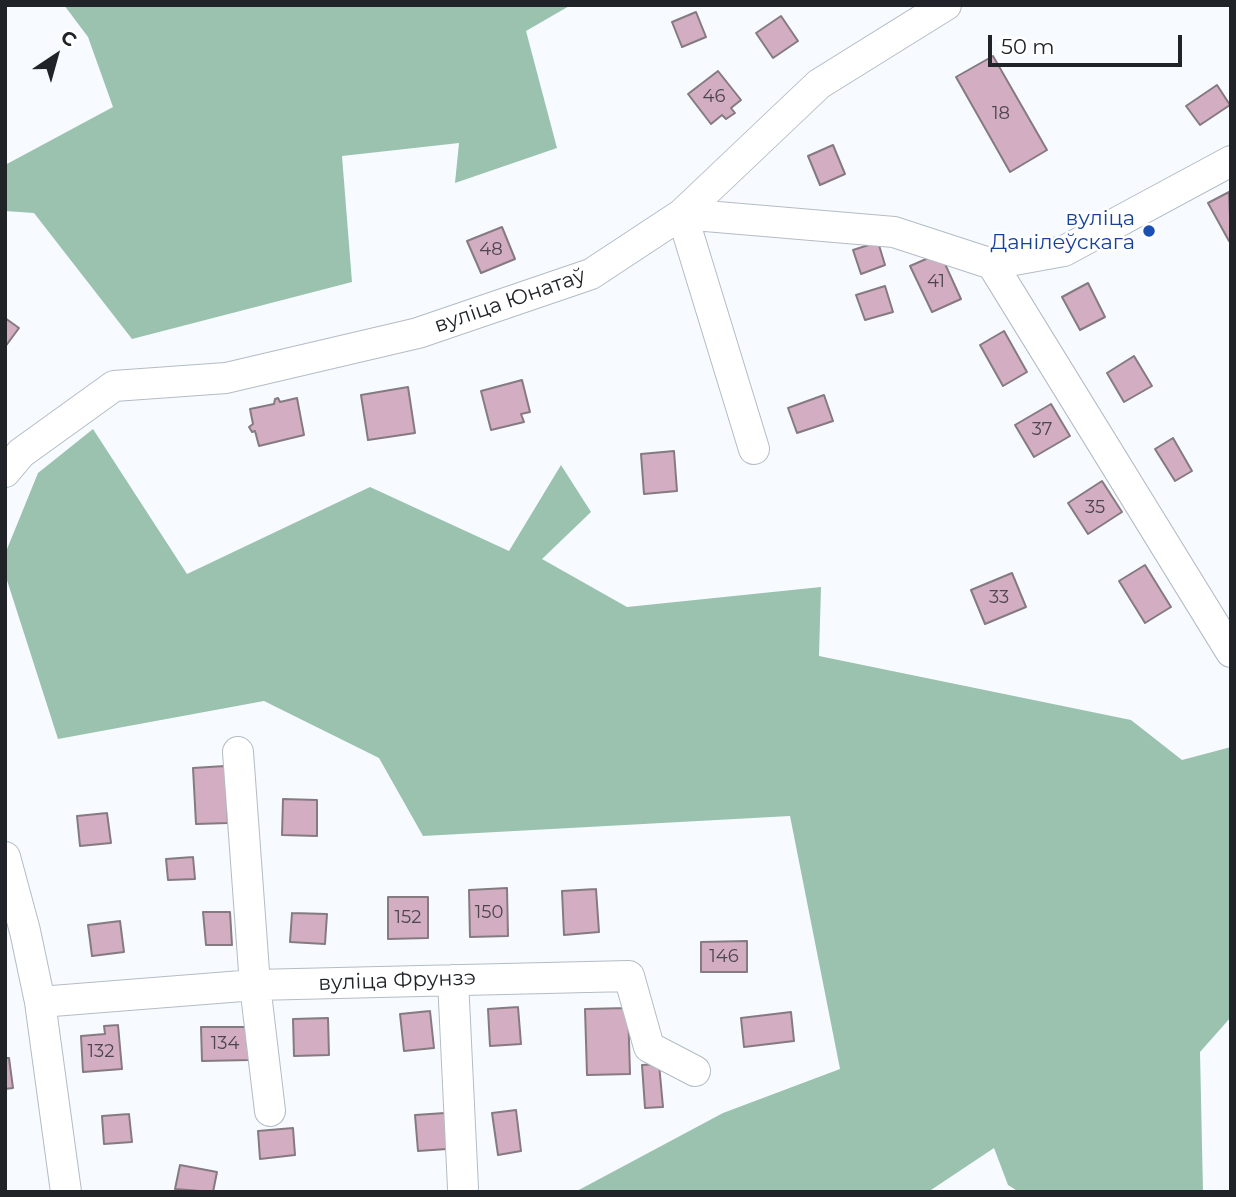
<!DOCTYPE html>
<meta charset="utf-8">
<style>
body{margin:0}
#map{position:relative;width:1236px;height:1197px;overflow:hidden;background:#f7fbff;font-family:Montserrat,sans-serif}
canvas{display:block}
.frame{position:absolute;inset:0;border:7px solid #202327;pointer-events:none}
.north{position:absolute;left:21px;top:21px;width:70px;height:70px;-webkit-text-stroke:5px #fff;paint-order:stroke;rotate:36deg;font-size:19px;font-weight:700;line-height:28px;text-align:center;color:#202327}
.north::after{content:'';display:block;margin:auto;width:24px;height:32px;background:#202327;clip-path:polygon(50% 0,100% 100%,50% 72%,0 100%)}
.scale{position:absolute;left:988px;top:35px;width:194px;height:32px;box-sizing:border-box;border:4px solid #202327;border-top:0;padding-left:9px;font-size:21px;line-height:24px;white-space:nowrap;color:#202327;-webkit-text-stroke:5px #fff;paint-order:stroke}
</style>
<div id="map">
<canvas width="1236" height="1197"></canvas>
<div class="frame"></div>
<div class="north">С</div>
<div class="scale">50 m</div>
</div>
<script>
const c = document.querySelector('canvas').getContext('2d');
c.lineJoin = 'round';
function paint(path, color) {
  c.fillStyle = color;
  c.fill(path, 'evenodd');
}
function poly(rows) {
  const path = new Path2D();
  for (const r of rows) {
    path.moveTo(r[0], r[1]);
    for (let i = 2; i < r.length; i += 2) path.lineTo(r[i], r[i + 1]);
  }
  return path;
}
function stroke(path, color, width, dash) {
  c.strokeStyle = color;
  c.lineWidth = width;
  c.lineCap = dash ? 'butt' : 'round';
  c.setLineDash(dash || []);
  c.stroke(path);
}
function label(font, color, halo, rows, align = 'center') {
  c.font = font + ' Montserrat,sans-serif';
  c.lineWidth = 5;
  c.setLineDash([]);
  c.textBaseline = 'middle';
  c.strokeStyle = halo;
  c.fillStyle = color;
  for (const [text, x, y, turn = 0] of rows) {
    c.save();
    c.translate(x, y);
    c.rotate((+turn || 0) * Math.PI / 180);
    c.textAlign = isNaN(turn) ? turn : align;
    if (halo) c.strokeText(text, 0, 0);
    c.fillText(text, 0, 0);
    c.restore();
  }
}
paint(poly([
 [64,5,571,5,526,31,557,148,455,183,459,143,342,156,352,282,132,339,34,213,5,211,5,165,113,107,88,37],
 [93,429,187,574,370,487,509,551,561,465,591,512,542,559,627,607,821,587,819,656,1131,720,1182,760,1231,747,1231,1017,1200,1052,1203,1192,1019,1192,1008,1185,994,1148,928,1192,575,1192,723,1113,840,1069,790,816,423,836,379,758,264,701,58,739,5,574,5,554,38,473]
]), '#9ac2ae');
const building = poly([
 [696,12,706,37,682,47,672,22,696,12],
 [781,16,798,41,773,58,756,33,781,16],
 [993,56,1047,150,1010,172,956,77,993,56],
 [718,71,741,100,731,108,735,113,726,119,722,115,711,124,688,94,718,71],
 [1217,85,1230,105,1200,125,1186,106,1217,85],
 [833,145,845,174,820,185,808,156,833,145],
 [1229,192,1231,240,1229,241,1208,203,1229,192],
 [502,227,515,259,481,273,467,241,502,227],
 [878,242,885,265,861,274,853,250,878,242],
 [940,253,961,299,932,312,910,266,940,253],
 [1088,283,1105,317,1080,330,1062,297,1088,283],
 [885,286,893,312,865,320,856,295,885,286],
 [5,318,19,328,5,347,5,318],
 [1004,331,1027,372,1003,386,980,345,1004,331],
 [1134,356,1152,386,1124,402,1107,373,1134,356],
 [522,380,530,412,521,414,524,422,491,430,481,391,522,380],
 [408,387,415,433,368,440,361,395,408,387],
 [824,395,833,421,797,433,788,408,824,395],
 [278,398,280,402,297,398,304,435,259,446,255,431,252,432,249,427,253,424,250,409,274,404,275,399,278,398],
 [1051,404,1070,436,1034,457,1015,425,1051,404],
 [1173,438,1192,471,1175,481,1155,449,1173,438],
 [674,451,677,491,644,494,641,454,674,451],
 [1102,481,1122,512,1088,534,1068,503,1102,481],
 [1145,565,1171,607,1145,623,1119,581,1145,565],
 [1012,573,1026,607,985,624,971,590,1012,573],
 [225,766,228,823,196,824,193,768,225,766],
 [283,799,317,800,317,836,282,835,283,799],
 [107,813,111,843,80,846,77,816,107,813],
 [193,857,195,879,168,880,166,859,193,857],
 [507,888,508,936,470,937,469,890,507,888],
 [596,889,599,932,564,935,562,891,596,889],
 [388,897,428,897,428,938,388,939,388,897],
 [203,912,230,912,232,945,206,945,203,912],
 [292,913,327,914,325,944,290,942,292,913],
 [120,921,124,952,92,956,88,925,120,921],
 [747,941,747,972,701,972,701,942,747,941],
 [518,1007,521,1044,490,1046,488,1009,518,1007],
 [628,1008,630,1074,587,1075,585,1009,628,1008],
 [430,1011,434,1048,404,1051,400,1014,430,1011],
 [791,1012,794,1041,744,1047,741,1018,791,1012],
 [328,1018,329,1055,294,1056,293,1019,328,1018],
 [118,1025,122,1069,83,1072,81,1036,105,1034,104,1026,118,1025],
 [201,1027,249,1027,250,1060,202,1061,201,1027],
 [5,1058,9,1058,13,1088,5,1089,5,1058],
 [659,1064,663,1107,645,1108,642,1065,659,1064],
 [516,1110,521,1151,498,1155,492,1113,516,1110],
 [445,1113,447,1149,418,1151,415,1115,445,1113],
 [129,1114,132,1142,104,1144,102,1116,129,1114],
 [293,1128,295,1155,260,1159,258,1131,293,1128],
 [180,1165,217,1172,213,1192,175,1189,180,1165]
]);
paint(building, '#d3aec3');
stroke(building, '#857a80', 2);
const minor = poly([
 [992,264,1231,652],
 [754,449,682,214,894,232,992,264,1064,251,1231,161],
 [5,472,21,453,114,386,226,378,418,333,591,274,682,214,819,84,946,5],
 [238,752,255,985,270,1111],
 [5,857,25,931,40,1002,66,1192],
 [453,980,463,1188],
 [40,1002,255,985,629,976,649,1047,695,1071]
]);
stroke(minor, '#b3bcc5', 32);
stroke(minor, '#fff', 30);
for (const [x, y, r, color] of [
 [1149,231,7,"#1a4fb4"]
]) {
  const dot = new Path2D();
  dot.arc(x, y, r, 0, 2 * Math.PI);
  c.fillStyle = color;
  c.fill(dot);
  stroke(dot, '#fff', 2.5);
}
label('18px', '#4d464e', null, [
 ["46",714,97],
 ["18",1001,114],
 ["48",491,250],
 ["41",936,282],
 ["37",1042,430],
 ["35",1095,508],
 ["33",999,598],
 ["150",489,913],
 ["152",408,918],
 ["146",724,957],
 ["134",225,1044],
 ["132",101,1052]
]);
label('21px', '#164399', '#fff', [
 ["вуліца",1135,219],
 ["Данілеўскага",1135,243]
], 'right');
label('21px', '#202327', '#fff', [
 ["вуліца Юнатаў",510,301,-19],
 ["вуліца Фрунзэ",397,981,-2]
]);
</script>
